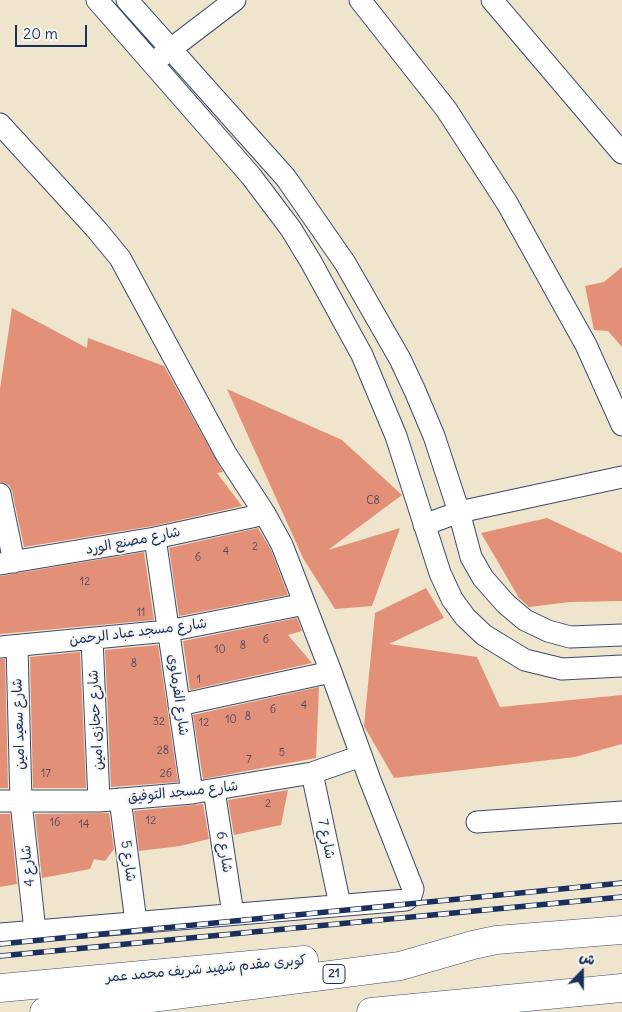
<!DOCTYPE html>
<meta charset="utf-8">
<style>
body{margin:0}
#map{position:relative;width:622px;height:1012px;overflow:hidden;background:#eee5cc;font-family:Delius,"Playpen Sans Arabic",sans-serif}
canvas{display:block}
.north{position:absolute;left:557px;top:947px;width:50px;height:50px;-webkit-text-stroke:4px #f6f6f2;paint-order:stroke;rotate:22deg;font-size:14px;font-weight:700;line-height:20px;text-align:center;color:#1b2f5e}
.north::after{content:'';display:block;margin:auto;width:18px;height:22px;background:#1b2f5e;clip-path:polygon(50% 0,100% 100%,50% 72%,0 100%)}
.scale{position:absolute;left:15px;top:25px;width:72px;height:22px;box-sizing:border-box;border:2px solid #1b2f5e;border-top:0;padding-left:6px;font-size:15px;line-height:18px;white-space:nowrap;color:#1b2f5e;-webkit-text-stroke:4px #f6f6f2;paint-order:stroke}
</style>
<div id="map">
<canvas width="622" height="1012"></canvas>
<div class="north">ش</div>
<div class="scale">20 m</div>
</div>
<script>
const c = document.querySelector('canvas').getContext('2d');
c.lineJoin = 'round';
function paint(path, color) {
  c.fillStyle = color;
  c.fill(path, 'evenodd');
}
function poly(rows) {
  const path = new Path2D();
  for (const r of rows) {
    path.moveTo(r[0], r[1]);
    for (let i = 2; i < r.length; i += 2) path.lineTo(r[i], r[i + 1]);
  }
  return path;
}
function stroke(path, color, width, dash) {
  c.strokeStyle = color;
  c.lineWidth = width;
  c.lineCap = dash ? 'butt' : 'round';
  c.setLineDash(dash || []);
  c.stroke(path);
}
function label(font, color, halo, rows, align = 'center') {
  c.font = font + ' Delius,"Playpen Sans Arabic",sans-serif';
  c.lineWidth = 4;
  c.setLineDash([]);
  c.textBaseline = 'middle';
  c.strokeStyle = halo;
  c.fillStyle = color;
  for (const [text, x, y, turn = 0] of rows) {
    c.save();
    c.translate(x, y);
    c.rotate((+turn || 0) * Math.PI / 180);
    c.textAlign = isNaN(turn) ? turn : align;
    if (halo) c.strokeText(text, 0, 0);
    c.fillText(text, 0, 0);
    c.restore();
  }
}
paint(poly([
 [622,267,622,347,608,331,594,330,585,286,604,282],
 [12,308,87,348,88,338,164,366,223,472,217,473,242,506,153,526,24,547,12,491,9,485,0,482,0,389],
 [227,389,342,440,402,495,328,550,400,528,372,606,335,609,303,558],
 [547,518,622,553,622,601,570,602,529,607,519,598,481,533],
 [258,528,271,550,288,595,179,616,169,548],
 [144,552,154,620,0,634,0,576],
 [426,588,444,618,389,644,477,657,500,707,622,695,622,744,575,757,394,778,364,726,375,613],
 [297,618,302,631,288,635,312,663,190,690,183,641],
 [158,645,178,782,111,787,105,650],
 [80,652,86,788,33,788,30,657],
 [0,659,5,659,8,788,0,788],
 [319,687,316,758,203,779,193,715],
 [288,790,281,825,234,835,228,800],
 [203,804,209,839,180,846,139,851,134,811],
 [109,813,114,849,105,861,94,859,90,869,42,878,35,814],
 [0,814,10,814,17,884,0,887]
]), '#e29178');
const street = poly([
 [97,0,251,176,291,229,311,262,362,355,396,436,440,573,452,599,465,617,484,635,525,660,562,669,622,666],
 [127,0,286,178,345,263,400,359,415,391,434,436,459,512,471,557,483,578,506,604,525,620,548,631,570,637,622,635],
 [360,0,446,109,507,203,586,345,622,425],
 [492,0,622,153],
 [159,58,235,0],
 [0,124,96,229,120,258,226,454,265,514,282,545,331,672,370,780,413,889,411,896,406,900,0,934],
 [0,494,14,562],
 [424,525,459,512,622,477],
 [155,538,192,793],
 [0,564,155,538,265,514],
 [92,639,99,801],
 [17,646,21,802,35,931],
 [0,647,168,631,305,604],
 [179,705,331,672],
 [312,773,340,905],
 [214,790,233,914],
 [120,799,136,922],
 [0,801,99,801,192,793,312,773,361,756],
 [477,822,622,812]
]);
const highway = poly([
 [0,988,304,960],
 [44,1012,400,966,473,945,496,940,622,930],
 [371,1012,622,988]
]);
stroke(street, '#3b4a6e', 23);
stroke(highway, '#3b4a6e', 29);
stroke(street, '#fff', 21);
stroke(highway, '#fff', 28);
const rail = poly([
 [0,944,622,883],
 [0,956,622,897]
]);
stroke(rail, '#1b2f5e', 5.5);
stroke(rail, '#f6f6f2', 4, [11]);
label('11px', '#4d4864', null, [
 ["C8",373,501],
 ["2",255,547],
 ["4",226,552],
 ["6",198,558],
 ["12",85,582],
 ["11",141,613],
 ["6",266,640],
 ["8",243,646],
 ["10",220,650],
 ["8",134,664],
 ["1",199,680],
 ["4",304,706],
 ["6",273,710],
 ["8",248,717],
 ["10",231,720],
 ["32",159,722],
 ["12",204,723],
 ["28",163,751],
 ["5",282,753],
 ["7",249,760],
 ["17",46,774],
 ["26",166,774],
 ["2",268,804],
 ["12",151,821],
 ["16",55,823],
 ["14",84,825]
]);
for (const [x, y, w] of [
 [334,974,22]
]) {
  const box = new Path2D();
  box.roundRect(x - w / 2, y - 9.5, w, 19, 4);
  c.fillStyle = '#f6f6f2';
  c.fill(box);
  stroke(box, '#1b2f5e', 1);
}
label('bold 12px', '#1b2f5e', null, [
 ["21",334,974]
]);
label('14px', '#1b2f5e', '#f6f6f2', [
 ["شارع مصنع الورد",133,541,-11],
 ["شارع مسجد عباد الرحمن",138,632,-7],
 ["شارع الفرماوى",178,695,82],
 ["شارع حجازى امين",96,720,-93],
 ["شارع سعيد امين",19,724,-92],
 ["شارع مسجد التوفيق",183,792,-6],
 ["شارع 7",326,839,78],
 ["شارع 6",224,852,81],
 ["شارع 5",128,861,82],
 ["شارع 4",28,866,-96],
 ["كوبرى مقدم شهيد شريف محمد عمر",206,969,-5]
]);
</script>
